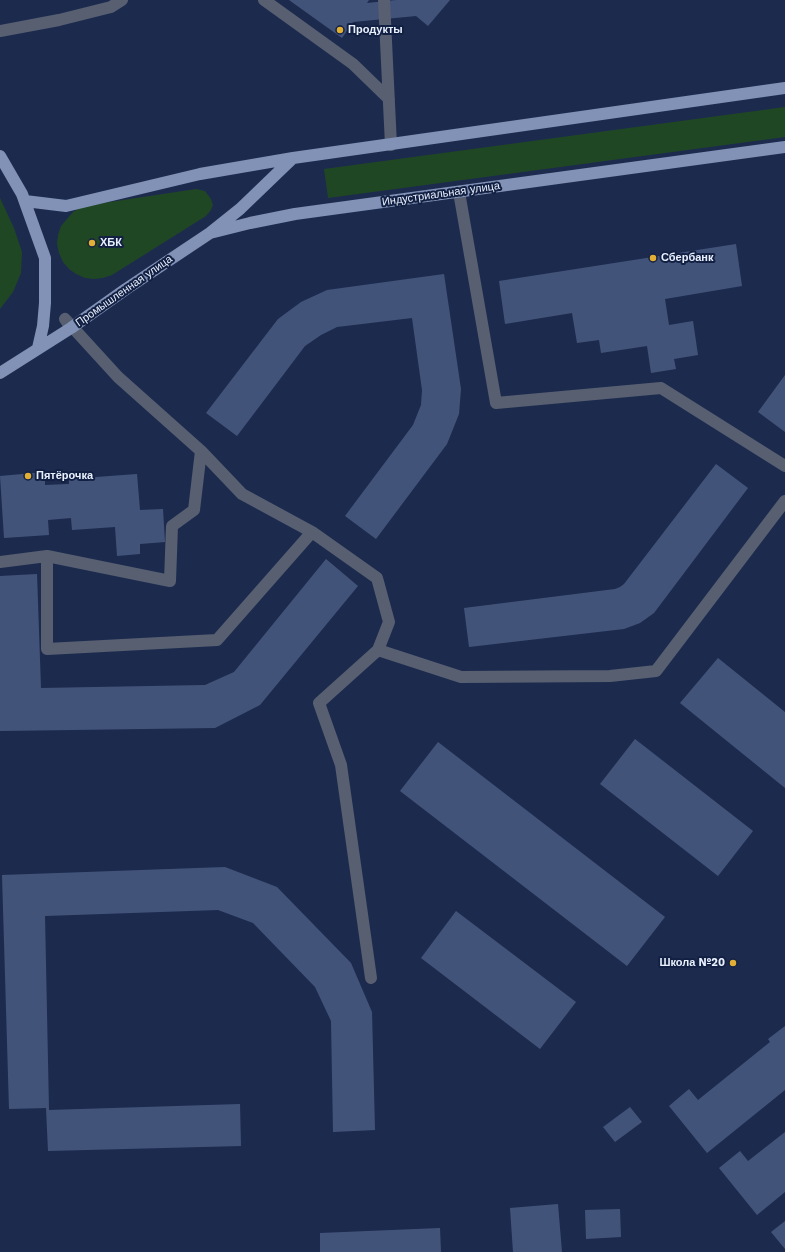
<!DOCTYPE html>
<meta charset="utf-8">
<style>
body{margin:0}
canvas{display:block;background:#1c2a4e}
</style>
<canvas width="785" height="1252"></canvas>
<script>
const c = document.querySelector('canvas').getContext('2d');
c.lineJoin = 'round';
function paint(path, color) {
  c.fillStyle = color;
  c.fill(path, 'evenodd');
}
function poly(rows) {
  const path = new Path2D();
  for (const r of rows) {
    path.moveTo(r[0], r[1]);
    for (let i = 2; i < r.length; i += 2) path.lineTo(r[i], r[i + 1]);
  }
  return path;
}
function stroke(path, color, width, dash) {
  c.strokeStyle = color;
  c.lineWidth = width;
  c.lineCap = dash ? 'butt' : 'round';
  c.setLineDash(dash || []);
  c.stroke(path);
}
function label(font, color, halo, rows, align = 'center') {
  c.font = font + ' "Work Sans",sans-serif';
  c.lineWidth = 4;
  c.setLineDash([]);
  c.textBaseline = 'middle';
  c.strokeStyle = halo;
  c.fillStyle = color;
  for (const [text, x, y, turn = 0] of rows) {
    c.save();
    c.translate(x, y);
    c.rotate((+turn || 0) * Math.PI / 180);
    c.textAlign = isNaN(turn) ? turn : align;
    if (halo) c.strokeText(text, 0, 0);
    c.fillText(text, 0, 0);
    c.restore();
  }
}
paint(poly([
 [785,107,785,137,328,198,324,169],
 [196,189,205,191,211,199,213,205,211,210,206,216,112,275,103,278,94,279,85,278,76,274,69,269,63,262,59,253,57,244,58,235,61,226,73,212,81,207,90,205],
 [0,198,14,228,22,252,21,273,13,292,0,309]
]), '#204724');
paint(poly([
 [289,0,369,0,367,3,396,0,450,0,428,26,416,16,353,22,342,38],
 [736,244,742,286,665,299,669,325,693,321,698,355,674,359,676,369,651,373,647,346,601,353,599,340,577,343,572,313,505,324,499,281],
 [444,274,461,389,459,414,447,444,376,539,345,516,413,425,421,405,422,390,412,318,337,327,321,335,305,346,237,436,206,413,278,319,301,302,327,290],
 [785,375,785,432,758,412],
 [716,464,748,488,654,613,640,623,624,629,469,647,464,608,615,589,620,587,624,584],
 [45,472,45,485,69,484,69,479,137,474,140,510,163,509,165,542,140,544,140,554,117,556,115,527,72,530,71,518,48,520,49,535,4,538,0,476],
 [326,559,358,586,260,705,215,728,0,731,0,576,37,574,41,688,205,685,234,672],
 [718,658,785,712,785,788,680,703],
 [635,739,753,831,718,876,600,784],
 [438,742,665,917,627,966,400,791],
 [225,867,277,887,351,963,372,1012,375,1130,333,1132,331,1021,315,987,253,923,218,910,45,916,49,1110,240,1104,241,1146,48,1151,46,1108,9,1109,2,875],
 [456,911,576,1002,540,1049,421,958],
 [785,1026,785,1090,707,1153,669,1106,689,1089,698,1100,770,1042,768,1039],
 [630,1107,642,1122,615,1142,603,1127],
 [785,1132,785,1192,757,1215,719,1168,740,1151,748,1161],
 [558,1204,562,1252,513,1252,510,1208],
 [620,1209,621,1237,586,1239,585,1210],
 [785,1221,785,1249,771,1232],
 [440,1228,441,1252,320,1252,320,1233]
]), '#42537a');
stroke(poly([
 [264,0,353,64,389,99],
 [384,0,391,145],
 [0,31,59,20,111,7,122,0],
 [459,192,496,403,661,388,785,466],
 [71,328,65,319,118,377,201,451,194,510,172,526,170,581,47,556,47,649,217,640,312,532,377,578,389,622,378,650,461,677,610,676,656,671,785,501],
 [201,451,242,494,312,532],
 [0,562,47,556],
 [371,978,341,765,319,703,378,650]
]), '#575f71', 12);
stroke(poly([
 [0,156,22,194,45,258,45,303,43,326,38,348],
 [25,201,66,206,200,174,293,158,785,88],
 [210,233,250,223,295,214,785,147],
 [0,373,71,328,126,289,210,233,240,209,293,158]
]), '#8192b6', 12);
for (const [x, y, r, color] of [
 [340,30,4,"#e1af34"],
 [92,243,4,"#e1af34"],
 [653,258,4,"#e1af34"],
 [28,476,4,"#e1af34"],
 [733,963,4,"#e1af34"]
]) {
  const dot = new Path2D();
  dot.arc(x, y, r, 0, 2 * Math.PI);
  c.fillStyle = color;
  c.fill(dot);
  stroke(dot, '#122043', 1.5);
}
label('bold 11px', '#e9f0fe', '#122043', [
 ["Продукты",348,30],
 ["ХБК",100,243],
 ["Сбербанк",661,258],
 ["Пятёрочка",36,476],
 ["Школа №20",725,963,"right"]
], 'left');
label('11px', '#e9f0fe', '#122043', [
 ["Индустриальная улица",441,194,-8],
 ["Промышленная улица",124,291,-35]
]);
</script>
